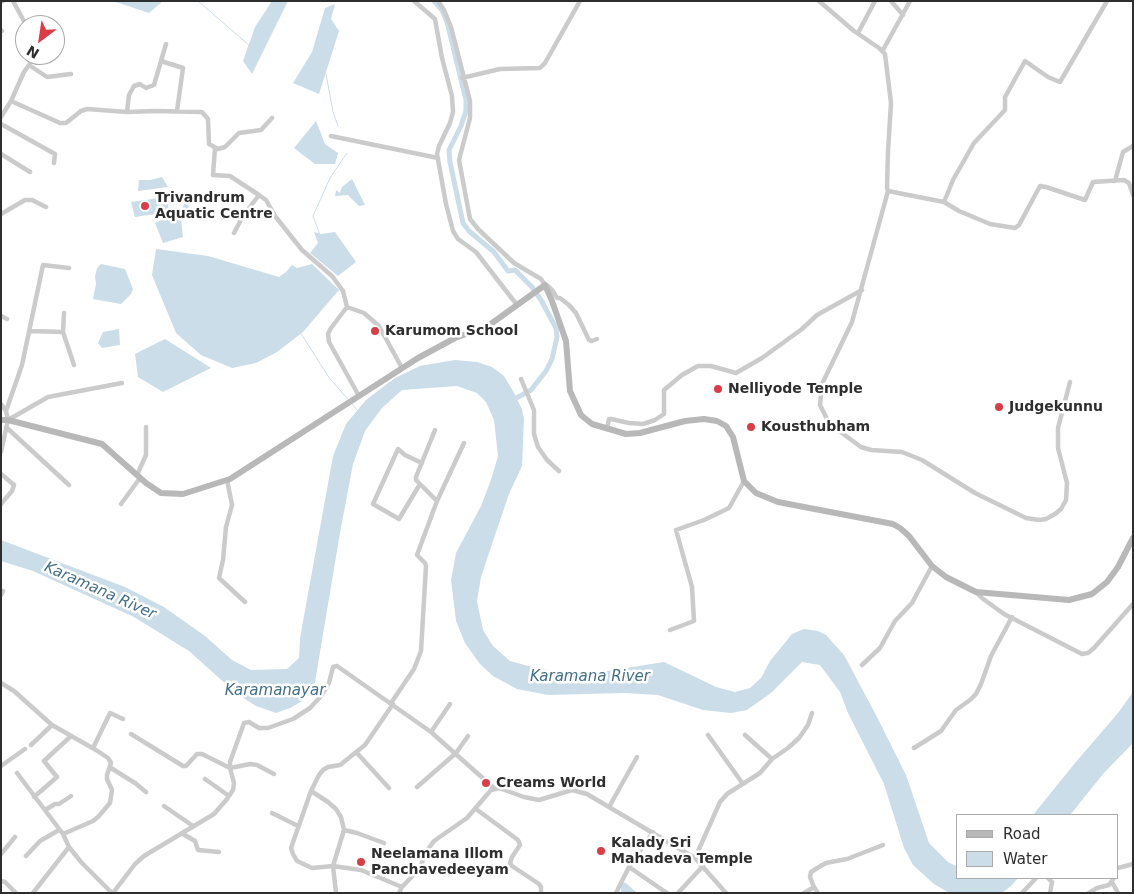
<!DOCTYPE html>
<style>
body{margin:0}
#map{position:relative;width:1134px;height:894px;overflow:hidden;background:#fff;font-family:"DejaVu Sans",sans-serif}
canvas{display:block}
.frame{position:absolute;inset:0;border:2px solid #2e2e2e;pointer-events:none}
.legend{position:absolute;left:956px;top:814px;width:162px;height:65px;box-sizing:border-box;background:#fff;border:1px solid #ababab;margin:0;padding:6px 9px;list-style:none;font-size:15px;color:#2e2e2e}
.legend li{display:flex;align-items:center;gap:10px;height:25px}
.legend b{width:25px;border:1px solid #ababab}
.north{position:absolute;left:15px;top:15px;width:50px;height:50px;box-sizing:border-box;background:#fff;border:1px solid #ababab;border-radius:50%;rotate:211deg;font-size:14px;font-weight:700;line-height:20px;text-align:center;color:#2e2e2e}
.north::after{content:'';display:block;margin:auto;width:18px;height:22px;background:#d83e48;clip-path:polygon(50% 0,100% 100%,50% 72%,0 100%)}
</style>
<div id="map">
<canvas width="1134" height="894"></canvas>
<div class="frame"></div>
<ul class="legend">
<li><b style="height:6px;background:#b8b8b8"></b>Road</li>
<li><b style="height:14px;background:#cbdde9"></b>Water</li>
</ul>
<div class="north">N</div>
</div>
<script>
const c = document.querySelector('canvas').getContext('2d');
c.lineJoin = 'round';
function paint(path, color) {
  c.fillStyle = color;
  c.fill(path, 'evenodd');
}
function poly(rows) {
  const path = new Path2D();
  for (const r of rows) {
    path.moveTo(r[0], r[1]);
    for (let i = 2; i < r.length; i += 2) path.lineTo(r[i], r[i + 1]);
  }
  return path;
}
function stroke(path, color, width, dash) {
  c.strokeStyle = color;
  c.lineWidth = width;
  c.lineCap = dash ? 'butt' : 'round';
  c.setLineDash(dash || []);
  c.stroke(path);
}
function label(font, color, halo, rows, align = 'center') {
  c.font = font + ' "DejaVu Sans",sans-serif';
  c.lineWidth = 5;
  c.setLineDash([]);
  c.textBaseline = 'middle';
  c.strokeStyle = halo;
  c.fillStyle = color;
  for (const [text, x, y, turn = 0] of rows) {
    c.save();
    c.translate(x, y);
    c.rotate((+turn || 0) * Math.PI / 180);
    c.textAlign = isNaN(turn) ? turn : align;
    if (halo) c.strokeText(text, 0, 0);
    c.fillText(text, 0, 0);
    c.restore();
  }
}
paint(poly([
 [113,1,163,1,149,13],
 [272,1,288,1,252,74,243,61,255,27],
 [335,4,331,19,339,31,319,94,293,83,312,52,325,8],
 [316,121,325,144,338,153,335,164,315,164,294,148],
 [162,177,168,187,138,191,139,180,150,180],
 [352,179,365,205,359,206,348,195,335,196,336,190,340,193,342,187],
 [185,192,187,196,190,216,181,220,183,237,163,243,155,223,181,211,184,205,182,198],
 [167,197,169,212,135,217,131,202],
 [314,232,321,234,335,232,356,262,338,276,310,253,318,243],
 [156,249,208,256,279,277,286,272,292,265,297,268,312,264,339,290,303,332,277,352,256,363,232,368,201,355,176,333,152,275],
 [101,264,125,269,133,289,131,294,121,304,93,299,96,284,95,277,97,268],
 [119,329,120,345,102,348,98,343,103,332],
 [165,339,211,368,163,392,138,377,135,354],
 [455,360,477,362,492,367,504,376,513,391,522,409,524,419,522,466,509,494,493,541,481,577,477,601,483,630,493,646,510,661,536,668,565,673,601,672,664,662,716,687,735,692,750,688,761,678,770,661,792,634,804,629,818,631,826,635,844,655,877,717,906,775,929,843,948,862,958,867,958,878,1018,878,1012,885,1002,893,949,893,934,884,913,865,904,848,884,784,848,713,840,692,820,665,802,662,771,693,747,710,731,713,703,710,658,695,625,693,548,695,517,689,493,676,480,664,465,643,456,621,451,580,456,553,481,506,492,477,498,456,494,420,486,402,477,393,457,386,402,390,382,408,365,431,353,464,340,533,314,688,304,700,290,708,276,713,256,706,237,694,189,651,134,617,33,571,1,561,1,540,125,587,164,607,205,636,232,660,251,670,287,669,299,658,300,638,333,456,346,424,366,400,395,378,420,366],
 [1133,692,1133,743,1103,774,1070,815,1033,815,1075,763,1118,713],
 [621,882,626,883,637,893,621,893]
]), '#cbdde9');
stroke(poly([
 [198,1,250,46],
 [326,74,333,112,338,126],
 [320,235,313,216,330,178,347,153],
 [300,332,330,379,348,399],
 [352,404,358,411]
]), '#cbdde9', 1);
stroke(poly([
 [434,1,442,10,447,22,466,100,466,111,461,126,449,150,450,162,463,223,469,231,494,252,508,271,515,270,532,287,541,300,556,328,557,337,552,359,546,371,531,390,511,401]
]), '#cbdde9', 5);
stroke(poly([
 [13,1,26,25],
 [414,1,435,19,442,58,452,96,453,112,450,123,439,146,437,154,446,204,453,231,458,239,476,252,517,305],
 [438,1,444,10,451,27,470,101,470,118,459,160,470,219,478,229,514,263,541,279,545,285,548,286,553,291,557,298,560,298,569,305,576,313,589,340,592,341,597,339],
 [819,1,854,31,879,48,885,54,891,103,888,151,887,188,888,191,944,202,959,211,990,224,1015,228,1019,225,1040,186,1046,187,1085,200,1093,182,1124,180,1129,183,1133,195],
 [891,1,903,15],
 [1,2,3,1],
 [1,30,2,31],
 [858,33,875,1],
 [883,50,910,1],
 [161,61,183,68,177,111],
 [29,65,47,77,71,74],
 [462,78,500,69,540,68,545,63,580,1],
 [11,101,60,123,66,123,81,111,87,109,127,112,155,111,202,112,208,119,209,144,218,149,225,147,239,133,261,130,272,118],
 [127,112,129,95,134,86,140,84,146,88,154,85,166,44],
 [1,117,11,101,24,72,36,55],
 [1,124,55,154,54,163],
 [331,136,438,158],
 [215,148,213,175,230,176,259,195],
 [1,154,30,172],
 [1115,181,1123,152,1133,146],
 [888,191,852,322,822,384,820,405,828,421,835,428,861,447,871,450,902,452,922,460,975,493,1026,518,1039,520,1046,519,1055,514,1061,509,1066,500,1067,483,1058,448,1058,428,1070,382],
 [944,202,953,180,974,143,1005,110,1005,97,1025,61,1048,77,1060,82,1107,1],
 [1,214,25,200,32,200,46,207],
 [234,233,243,216,259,195,266,200,275,216,302,250,332,276,343,291,347,307,331,328,328,334,329,342,359,396],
 [347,307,364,313,379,326,402,368],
 [1,316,7,319],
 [29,331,63,332,64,313],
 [63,332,74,365],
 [521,379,534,410,534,434,538,447,547,460,559,471],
 [1,404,6,411,8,420,1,452],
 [6,411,22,365,43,265,69,268],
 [8,420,48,397,122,383],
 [6,427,69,485],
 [607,429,609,419,611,419,629,423,643,424,655,420,664,414,664,390,682,375,698,366,711,366,736,373,762,358,802,329,817,315,862,290],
 [1,474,14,485,12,491,1,504],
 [137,475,146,455,146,427],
 [227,480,232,505,226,527,223,560,219,578,245,602],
 [420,484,399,519,373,504,398,449,405,455,422,463],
 [437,501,464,443],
 [121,504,140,478],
 [976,592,982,598,1004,614,1082,654,1088,653,1094,648,1133,604],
 [1,595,3,591],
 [670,630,694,621,692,587,676,530,704,520,729,508,744,481],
 [862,665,880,648,895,621,912,603,932,566],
 [1,683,14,691,52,725,96,750,108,758,111,763,107,775,107,779,112,790,110,803,98,817,93,821,63,834,69,847,33,893],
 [391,703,414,669,421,651,426,566,425,563,417,555,437,501,416,480,416,477,435,430],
 [431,732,450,704],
 [131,734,183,766,186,766,197,754,202,754,230,768,250,764,257,765,274,774],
 [708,735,743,784],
 [745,735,772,759],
 [31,745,52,725],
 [93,748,110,713,123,719],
 [914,748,941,731,956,710,970,700,976,694,981,684,991,656,1012,617],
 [357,753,389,788],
 [1,766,25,749],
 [111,768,135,783,146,792],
 [17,773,63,834],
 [205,779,229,796],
 [417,787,456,753,468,736],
 [311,791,328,802,336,809,341,817,344,830],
 [34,797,57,777,44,761,71,736],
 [164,806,193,826],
 [609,807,637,757],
 [476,809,518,840,520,845,512,857,510,863,512,866,539,884,541,887,541,893],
 [45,810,55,804,59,804,71,796],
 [272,813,298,826],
 [183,834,195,841,198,850,219,852],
 [384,843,357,833,344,830,333,866,312,868,297,861,293,854,291,848,311,791,319,775,323,770,328,767,340,765,365,745,393,704],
 [69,847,81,862,112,893],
 [1,854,15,837],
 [26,856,40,841,59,830],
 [695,858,720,802,727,794,760,773,772,759,788,748,799,738,808,725,812,713],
 [629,867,667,893],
 [1118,868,1133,864],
 [1048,878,1052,882,1050,893],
 [1,881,5,882,16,893],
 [1112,882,1118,893],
 [814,887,810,877,811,872,819,867,826,863,847,859,883,845],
 [113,893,135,864,144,856,214,814,227,799,233,790,234,783,230,768,230,762,244,723,249,722,259,728,268,728,293,719,310,708,321,696,329,683,333,667,337,666,431,732,495,789],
 [336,893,333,866,361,870,402,887],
 [399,893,402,887,420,868,426,852,434,841,467,818,491,790,499,788,524,797,539,800,572,790,587,794,695,858,726,893],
 [616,893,629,867,653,832],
 [678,893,703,866],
 [804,893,814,887,818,893],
 [1022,893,1036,878],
 [1089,893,1097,888,1109,885,1114,878]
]), '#cbcbcb', 4.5);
stroke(poly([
 [1,420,8,420,102,444,146,483,161,493,183,494,230,479,418,358,455,338,474,331,481,331,545,285,552,301,566,341,570,391,581,415,592,424,626,434,640,433,685,421,704,419,717,421,726,426,733,437,744,481,756,493,778,502,893,524,900,528,909,536,932,566,946,577,976,592,1069,600,1092,594,1107,582,1118,567,1133,538]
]), '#b8b8b8', 6);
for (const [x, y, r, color] of [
 [145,206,5,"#d83e48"],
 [375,331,5,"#d83e48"],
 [718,389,5,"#d83e48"],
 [999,407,5,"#d83e48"],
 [751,427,5,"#d83e48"],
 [486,783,5,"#d83e48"],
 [601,851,5,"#d83e48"],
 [361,862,5,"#d83e48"]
]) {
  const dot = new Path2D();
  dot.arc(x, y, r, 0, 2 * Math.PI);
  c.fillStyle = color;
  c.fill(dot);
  stroke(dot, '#fff', 2);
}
label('bold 14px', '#2e2e2e', '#fff', [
 ["Trivandrum",155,198],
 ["Aquatic Centre",155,214],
 ["Karumom School",385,331],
 ["Nelliyode Temple",728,389],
 ["Judgekunnu",1009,407],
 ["Kousthubham",761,427],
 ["Creams World",496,783],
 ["Kalady Sri",611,843],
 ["Mahadeva Temple",611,859],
 ["Neelamana Illom",371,854],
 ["Panchavedeeyam",371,870]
], 'left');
label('italic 15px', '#426e8a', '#fff', [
 ["Karamana River",100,591,24],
 ["Karamana River",590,677],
 ["Karamanayar",275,691]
]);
</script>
